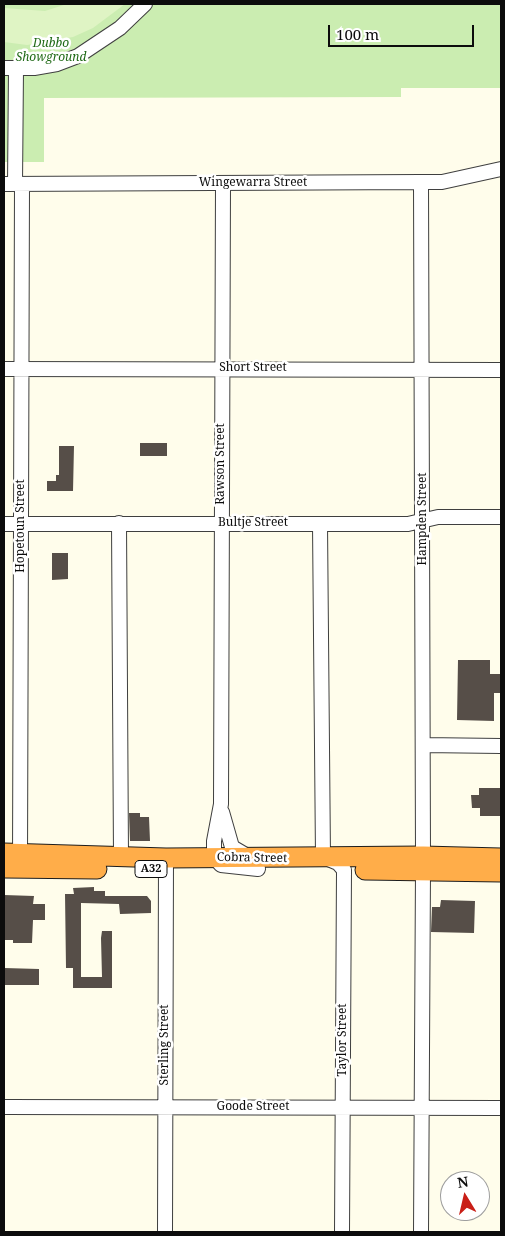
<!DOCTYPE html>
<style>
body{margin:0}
#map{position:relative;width:505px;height:1236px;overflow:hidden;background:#fffdeb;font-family:"Noto Serif",serif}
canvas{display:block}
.frame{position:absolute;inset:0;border:5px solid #0c0c0c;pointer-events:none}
.north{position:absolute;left:440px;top:1171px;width:50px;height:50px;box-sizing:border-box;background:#fff;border:1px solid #9e9e9e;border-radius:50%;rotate:351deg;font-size:14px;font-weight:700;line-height:20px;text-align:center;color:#0c0c0c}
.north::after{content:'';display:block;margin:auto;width:18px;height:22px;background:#c91f17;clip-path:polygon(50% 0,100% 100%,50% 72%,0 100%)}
.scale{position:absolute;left:328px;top:25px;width:146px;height:22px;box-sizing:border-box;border:2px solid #0c0c0c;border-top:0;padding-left:6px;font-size:15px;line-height:18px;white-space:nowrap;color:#0c0c0c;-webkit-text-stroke:4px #fff;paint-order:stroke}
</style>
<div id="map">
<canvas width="505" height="1236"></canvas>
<div class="frame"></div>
<div class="north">N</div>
<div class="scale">100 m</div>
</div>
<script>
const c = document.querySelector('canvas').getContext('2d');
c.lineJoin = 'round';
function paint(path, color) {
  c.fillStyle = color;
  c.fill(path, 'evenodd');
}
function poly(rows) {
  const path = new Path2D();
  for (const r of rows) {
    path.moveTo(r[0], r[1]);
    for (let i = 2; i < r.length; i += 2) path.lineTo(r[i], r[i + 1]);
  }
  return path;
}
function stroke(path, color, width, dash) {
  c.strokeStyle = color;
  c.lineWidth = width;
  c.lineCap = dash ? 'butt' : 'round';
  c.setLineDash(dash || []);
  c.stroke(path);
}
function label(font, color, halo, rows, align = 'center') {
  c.font = font + ' "Noto Serif",serif';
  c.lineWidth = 5;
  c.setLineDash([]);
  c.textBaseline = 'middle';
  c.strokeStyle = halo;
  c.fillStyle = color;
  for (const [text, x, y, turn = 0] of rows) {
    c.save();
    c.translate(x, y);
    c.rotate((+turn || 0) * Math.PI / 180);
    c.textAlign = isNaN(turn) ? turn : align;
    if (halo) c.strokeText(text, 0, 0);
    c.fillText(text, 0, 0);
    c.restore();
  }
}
paint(poly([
 [4,4,501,4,501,88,401,88,401,97,44,98,44,162,4,162]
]), '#cbedb1');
paint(poly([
 [67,4,125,4,93,28,73,37,27,45,4,42,4,8,45,11]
]), '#dff4c4');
paint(poly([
 [140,443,167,443,167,456,140,456],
 [59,446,74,446,73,491,47,491,47,481,56,481,56,475,59,475],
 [52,553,68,553,68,579,52,580],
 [458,660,490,660,490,674,501,674,501,693,494,693,494,721,457,720],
 [479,788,501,788,501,816,480,816,480,808,472,808,471,795,479,795],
 [129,813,140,813,140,817,149,817,150,841,130,841],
 [94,887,94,891,105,891,105,896,147,896,151,901,151,913,120,914,119,904,81,903,81,977,102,977,101,938,102,931,112,931,112,988,73,988,73,968,66,968,65,894,74,894,73,888],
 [4,895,34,896,33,904,45,904,45,920,33,920,32,943,13,943,13,940,4,940],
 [441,900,475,901,474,933,431,932,432,907,440,907],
 [4,968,39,969,39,985,4,985]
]), '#564e48');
const minor = poly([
 [4,68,34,68,57,64,78,56,120,28,145,4],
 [421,182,423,856],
 [223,183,221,804,214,841,214,857,221,865,258,869],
 [4,184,421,182,442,182,501,169],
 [15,184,16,69],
 [4,369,501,370],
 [119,523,121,857],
 [4,524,408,524,438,517,501,517],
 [320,524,323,858],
 [423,745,501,746],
 [222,812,232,847,249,857],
 [326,858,338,863,344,870,342,1232],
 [20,861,22,184],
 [4,1107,501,1108],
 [165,1232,166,858],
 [421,1232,423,870]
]);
const highway = poly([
 [4,853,166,858,423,856,501,858],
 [4,868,97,869],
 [365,870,501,872]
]);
stroke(minor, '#3f3f3f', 16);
stroke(highway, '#1d1d1d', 21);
stroke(minor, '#fff', 14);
stroke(highway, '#ffad49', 19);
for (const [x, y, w] of [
 [151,869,32]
]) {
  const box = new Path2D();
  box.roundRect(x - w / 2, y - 8.5, w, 17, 4);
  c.fillStyle = '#fff';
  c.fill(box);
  stroke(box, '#0c0c0c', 1);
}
label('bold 11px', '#0c0c0c', null, [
 ["A32",151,869]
]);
label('italic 12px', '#206a17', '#fff', [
 ["Dubbo",51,44],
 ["Showground",51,58]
]);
label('12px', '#0c0c0c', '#fff', [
 ["Wingewarra Street",253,183],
 ["Short Street",253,368],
 ["Rawson Street",221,464,-90],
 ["Hampden Street",423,519,-90],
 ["Bultje Street",253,523],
 ["Hopetoun Street",21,526,-90],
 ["Cobra Street",252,858,1],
 ["Taylor Street",343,1040,-90],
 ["Sterling Street",165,1045,-90],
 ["Goode Street",253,1107]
]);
</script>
